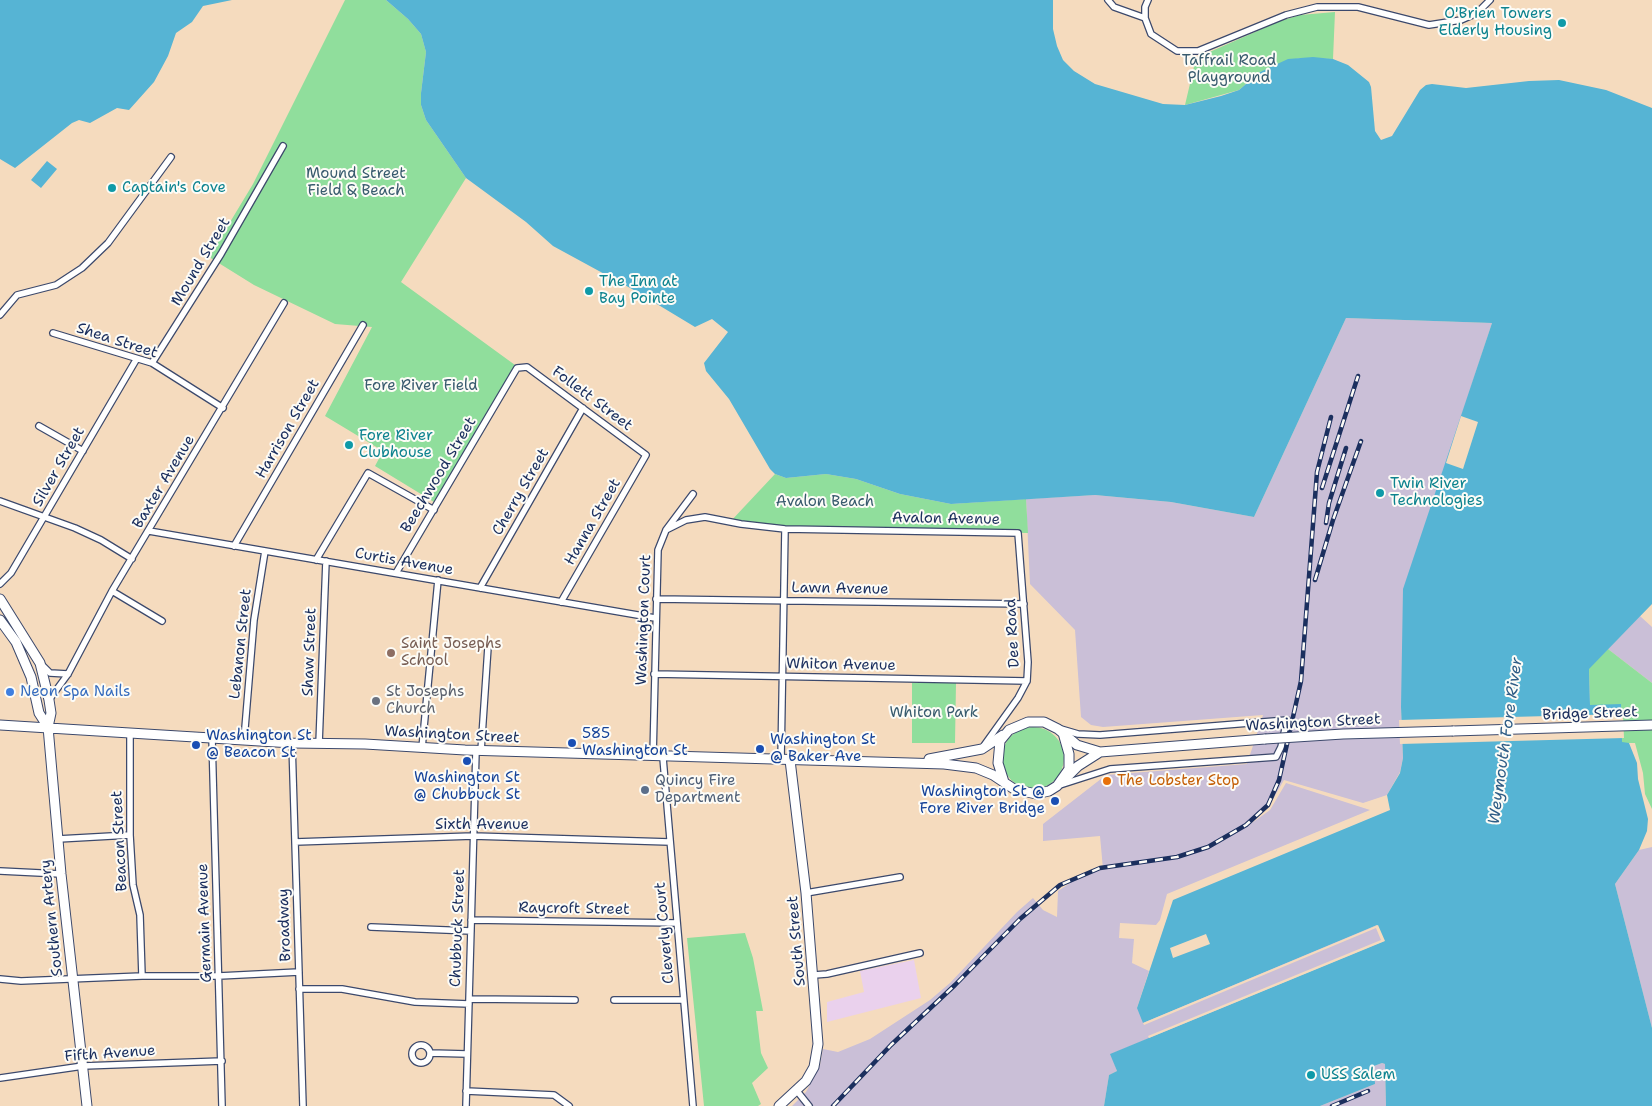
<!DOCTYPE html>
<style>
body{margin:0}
canvas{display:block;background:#f5dbbe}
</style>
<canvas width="1652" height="1106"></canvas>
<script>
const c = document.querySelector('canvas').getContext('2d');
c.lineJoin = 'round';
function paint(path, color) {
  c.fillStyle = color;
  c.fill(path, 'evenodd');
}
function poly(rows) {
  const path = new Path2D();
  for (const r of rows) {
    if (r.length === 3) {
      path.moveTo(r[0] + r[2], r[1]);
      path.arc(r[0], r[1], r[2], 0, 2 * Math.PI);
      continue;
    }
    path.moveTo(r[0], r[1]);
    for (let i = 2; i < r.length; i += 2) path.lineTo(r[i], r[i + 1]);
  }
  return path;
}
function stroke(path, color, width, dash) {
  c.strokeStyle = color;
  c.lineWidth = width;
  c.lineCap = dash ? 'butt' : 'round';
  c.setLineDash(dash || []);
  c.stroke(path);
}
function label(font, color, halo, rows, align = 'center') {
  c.font = font + ' "Shantell Sans",sans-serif';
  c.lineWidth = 4;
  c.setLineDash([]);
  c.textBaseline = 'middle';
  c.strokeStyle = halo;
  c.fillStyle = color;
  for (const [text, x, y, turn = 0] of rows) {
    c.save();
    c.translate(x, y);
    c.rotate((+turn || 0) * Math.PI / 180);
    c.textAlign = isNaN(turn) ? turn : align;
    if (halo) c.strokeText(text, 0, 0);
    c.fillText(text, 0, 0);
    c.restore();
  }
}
paint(poly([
 [914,960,921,998,827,1022,827,1002,864,992,860,971]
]), '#ead1ed');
paint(poly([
 [1346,318,1492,323,1446,463,1401,707,1403,758,1400,772,1387,795,1363,803,1284,780,1270,804,1252,823,1270,810,1286,783,1370,810,1167,894,1160,920,1156,925,1120,923,1119,938,1134,939,1132,963,1149,971,1137,1008,1378,925,1385,941,1111,1054,1117,1071,1109,1075,1104,1106,792,1106,806,1092,820,1065,823,1049,838,1052,870,1039,930,1000,950,983,1017,912,1033,898,1043,910,1057,917,1058,891,1076,879,1103,869,1100,836,1043,841,1043,824,1106,775,1247,764,1263,715,1103,727,1091,725,1081,717,1075,630,1030,584,1026,499,1095,495,1171,502,1254,517],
 [1640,616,1652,627,1652,683,1608,649],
 [1652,847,1652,1028,1615,884,1639,850],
 [1382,1063,1385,1064,1386,1106,1320,1106,1375,1084,1374,1066]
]), '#cabfd7');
paint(poly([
 [345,0,386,0,408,19,421,34,426,52,421,93,421,105,426,120,466,178,401,282,515,365,434,502,375,466,383,451,325,416,372,327,335,324,254,285,209,257,253,184],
 [1335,12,1333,59,1299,58,1260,72,1239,90,1185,105,1196,58,1280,21,1300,15],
 [775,474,786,478,826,474,856,479,900,494,951,504,1026,499,1028,533,785,529,730,522],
 [1608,649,1652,683,1652,809,1645,794,1643,773,1635,743,1622,743,1590,705,1589,668],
 [912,683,956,683,955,743,912,743],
 [1033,758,31],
 [745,933,753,958,763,1011,756,1011,761,1053,768,1068,752,1083,761,1104,758,1106,704,1106,687,938]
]), '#90de9c');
paint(poly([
 [0,0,232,0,203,6,192,22,176,33,168,56,154,82,129,110,117,108,90,123,79,120,72,123,15,168,0,159],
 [386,0,1053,0,1053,29,1057,46,1063,60,1074,71,1095,84,1163,104,1185,105,1221,96,1239,90,1260,72,1288,59,1313,57,1333,59,1348,65,1369,82,1371,87,1375,131,1381,140,1392,136,1420,90,1426,85,1432,84,1466,88,1529,81,1559,80,1606,90,1652,108,1652,604,1589,669,1590,705,1621,704,1622,742,1629,743,1637,763,1638,779,1648,819,1647,831,1639,850,1615,884,1652,1028,1652,1106,1386,1106,1385,1064,1382,1063,1374,1066,1375,1084,1320,1106,1104,1106,1109,1075,1117,1071,1110,1054,1384,941,1377,925,1143,1023,1137,1008,1173,900,1390,810,1387,795,1400,773,1403,758,1401,707,1403,589,1492,323,1346,318,1254,517,1171,502,1095,495,951,504,900,494,856,479,826,474,786,478,775,474,770,469,729,399,706,371,704,363,728,332,712,319,695,327,632,289,553,246,526,222,466,178,426,120,421,105,421,93,426,52,421,34,408,19],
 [47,161,57,169,41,188,31,180]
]), '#56b4d4');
paint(poly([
 [1461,416,1478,422,1463,469,1446,463],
 [1623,714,1624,738,1400,744,1399,720],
 [1378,925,1385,941,1149,1038,1148,1036,1381,940,1376,928,1144,1025,1143,1023],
 [1206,934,1210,944,1173,958,1170,948]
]), '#f5dbbe');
const minor = poly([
 [1108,0,1114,7,1145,18],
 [1148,0,1145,7,1145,18,1151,34,1177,51,1198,51,1286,15,1317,7,1358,7,1429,25,1461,20,1477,13,1490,0],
 [0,315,17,295,56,285,82,268,108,243,171,157],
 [53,333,152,363,223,408],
 [152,363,221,254,283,146],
 [39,426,83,451],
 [0,501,75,528,101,540,132,559],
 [666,530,686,520,705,517,741,524,785,529,1018,533,1028,662,1027,681,1018,698,985,744],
 [149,531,655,618],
 [234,546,363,325],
 [316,560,368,473,434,510],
 [396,573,514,373,517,368,527,367,646,455,561,602],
 [0,584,11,573,136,360],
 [480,588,583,408],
 [112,591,162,621],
 [656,599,1024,604],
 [42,665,50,673,68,674],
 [654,674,1027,681],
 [49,700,68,674,112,591,284,303],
 [130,734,130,835,133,885,140,915,142,976],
 [212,738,222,1106],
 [244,740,254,620,265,551],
 [292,743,303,1106],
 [319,744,326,561],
 [422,748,438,580],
 [481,751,488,647],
 [653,757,658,550,666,530,693,494],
 [663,758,693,1106],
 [781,760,785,529],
 [1057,786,1110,769,1276,757,1281,747,1287,720,1100,735,1078,734,1061,729],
 [58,839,130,835],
 [295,842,473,836,670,842],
 [0,871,61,874],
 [806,893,900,877],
 [471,920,677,923],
 [371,927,471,931],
 [814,975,827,974,920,953],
 [0,979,21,981,142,976,219,976,299,972],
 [299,989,342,989,415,1002,469,1004],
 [469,999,575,1000],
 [614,1000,683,1000],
 [421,1054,9],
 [430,1053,467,1054],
 [0,1078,83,1066,222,1061],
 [466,1091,554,1095,569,1106],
 [797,1091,809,1106],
 [466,1106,476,751]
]);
const secondary = poly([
 [779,1106,806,1081,814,1067,818,1044,806,893,790,760]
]);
const primary = poly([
 [0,599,40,663,49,700,51,713,48,727,61,874,87,1106],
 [0,620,16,642,31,677,39,713,48,727],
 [0,725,292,743,365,744,465,750,944,764,976,768,993,775,1014,789,1036,794,1049,791,1057,786,1069,769,1069,754,1063,733],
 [1453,731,1652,725],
 [929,759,982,749,1003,735],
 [1067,777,1078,766,1100,752],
 [1004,782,998,763,1000,741,1009,730,1028,722,1044,722,1058,729,1077,745,1100,752,1265,739]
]);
stroke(minor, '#3c496c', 8);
stroke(secondary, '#3c496c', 11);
stroke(primary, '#3c496c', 11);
stroke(minor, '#fff', 5.5);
stroke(secondary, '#fff', 9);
stroke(primary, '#fff', 9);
const rail = poly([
 [1322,488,1358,376],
 [1326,523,1329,503,1346,448],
 [1315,580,1333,520,1361,441],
 [833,1106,891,1045,955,985,1020,919,1060,885,1100,868,1177,857,1208,847,1246,825,1268,805,1279,780,1301,681,1317,472,1331,417],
 [1332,1106,1368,1091]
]);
stroke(rail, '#1b2f5e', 4.5);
stroke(rail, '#fdfcf7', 2.5, [8]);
const primaryBridge = poly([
 [1265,739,1343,734,1453,731]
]);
stroke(primaryBridge, '#3c496c', 11, []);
stroke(primaryBridge, '#fff', 9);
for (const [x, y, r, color] of [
 [1562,23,5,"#0f9aa8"],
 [112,188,5,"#0f9aa8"],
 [589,291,5,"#0f9aa8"],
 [349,445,5,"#0f9aa8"],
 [1380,493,5,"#0f9aa8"],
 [391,653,5,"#8d6e63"],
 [10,692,5,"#3f7fe0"],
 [376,701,5,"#6b7280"],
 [572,743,5,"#1a4fb4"],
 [196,745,5,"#1a4fb4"],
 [760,749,5,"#1a4fb4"],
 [467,761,5,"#1a4fb4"],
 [1107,781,5,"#e8710a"],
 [645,790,5,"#5c6f8a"],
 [1055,801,5,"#1a4fb4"],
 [1311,1075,5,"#0f9aa8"]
]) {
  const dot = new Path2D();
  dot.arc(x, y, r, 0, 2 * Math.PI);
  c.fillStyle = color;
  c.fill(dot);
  stroke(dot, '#fdfcf7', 2);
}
label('15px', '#0d838f', '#fdfcf7', [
 ["O'Brien Towers",1552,14,"right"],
 ["Elderly Housing",1552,31,"right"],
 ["Captain's Cove",122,188],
 ["The Inn at",599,282],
 ["Bay Pointe",599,299],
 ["Fore River",359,436],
 ["Clubhouse",359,453],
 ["Twin River",1390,484],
 ["Technologies",1390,501],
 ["USS Salem",1321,1075]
], 'left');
label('15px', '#385b6e', '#fdfcf7', [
 ["Taffrail Road",1229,61],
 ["Playground",1229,78],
 ["Mound Street",356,174],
 ["Field & Beach",356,191],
 ["Fore River Field",421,386],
 ["Avalon Beach",825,502],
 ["Whiton Park",934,713]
]);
label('15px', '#1b2f5e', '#fdfcf7', [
 ["Mound Street",201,262,-59],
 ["Shea Street",117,341,18],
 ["Follett Street",592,399,37],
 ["Harrison Street",288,429,-60],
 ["Silver Street",59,467,-60],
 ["Beechwood Street",439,475,-59],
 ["Baxter Avenue",164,482,-59],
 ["Cherry Street",521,492,-60],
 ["Avalon Avenue",946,519,1],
 ["Hanna Street",593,522,-60],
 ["Curtis Avenue",404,562,10],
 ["Lawn Avenue",840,589,1],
 ["Washington Court",644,620,-88],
 ["Dee Road",1013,633,-93],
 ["Lebanon Street",241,644,-84],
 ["Shaw Street",310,652,-88],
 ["Whiton Avenue",841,665,1],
 ["Bridge Street",1590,714,-2],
 ["Washington Street",1313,723,-3],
 ["Washington Street",452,735,3],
 ["Sixth Avenue",482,825],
 ["Beacon Street",120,841,-93],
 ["Raycroft Street",574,909,1],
 ["Southern Artery",52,918,-96],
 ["Germain Avenue",205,923,-92],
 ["Broadway",285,925,-92],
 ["Chubbuck Street",458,928,-88],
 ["Cleverly Court",665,933,-95],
 ["South Street",797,941,-95],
 ["Fifth Avenue",110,1054,-4]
]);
label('15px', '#785e54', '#fdfcf7', [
 ["Saint Josephs",401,644],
 ["School",401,661]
], 'left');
label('15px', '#366cbe', '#fdfcf7', [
 ["Neon Spa Nails",20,692]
], 'left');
label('15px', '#5b616d', '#fdfcf7', [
 ["St Josephs",386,692],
 ["Church",386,709]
], 'left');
label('15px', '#164399', '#fdfcf7', [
 ["585",582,734],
 ["Washington St",582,751],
 ["Washington St",206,736],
 ["@ Beacon St",206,753],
 ["Washington St",770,740],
 ["@ Baker Ave",770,757],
 ["Washington St",467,778,"center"],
 ["@ Chubbuck St",467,795,"center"],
 ["Washington St @",1045,792,"right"],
 ["Fore River Bridge",1045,809,"right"]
], 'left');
label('15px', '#4e5e75', '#fdfcf7', [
 ["Quincy Fire",655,781],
 ["Department",655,798]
], 'left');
label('15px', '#c56008', '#fdfcf7', [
 ["The Lobster Stop",1117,781]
], 'left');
label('italic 16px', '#305e87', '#fdfcf7', [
 ["Weymouth Fore River",1506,741,-82]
]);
</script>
